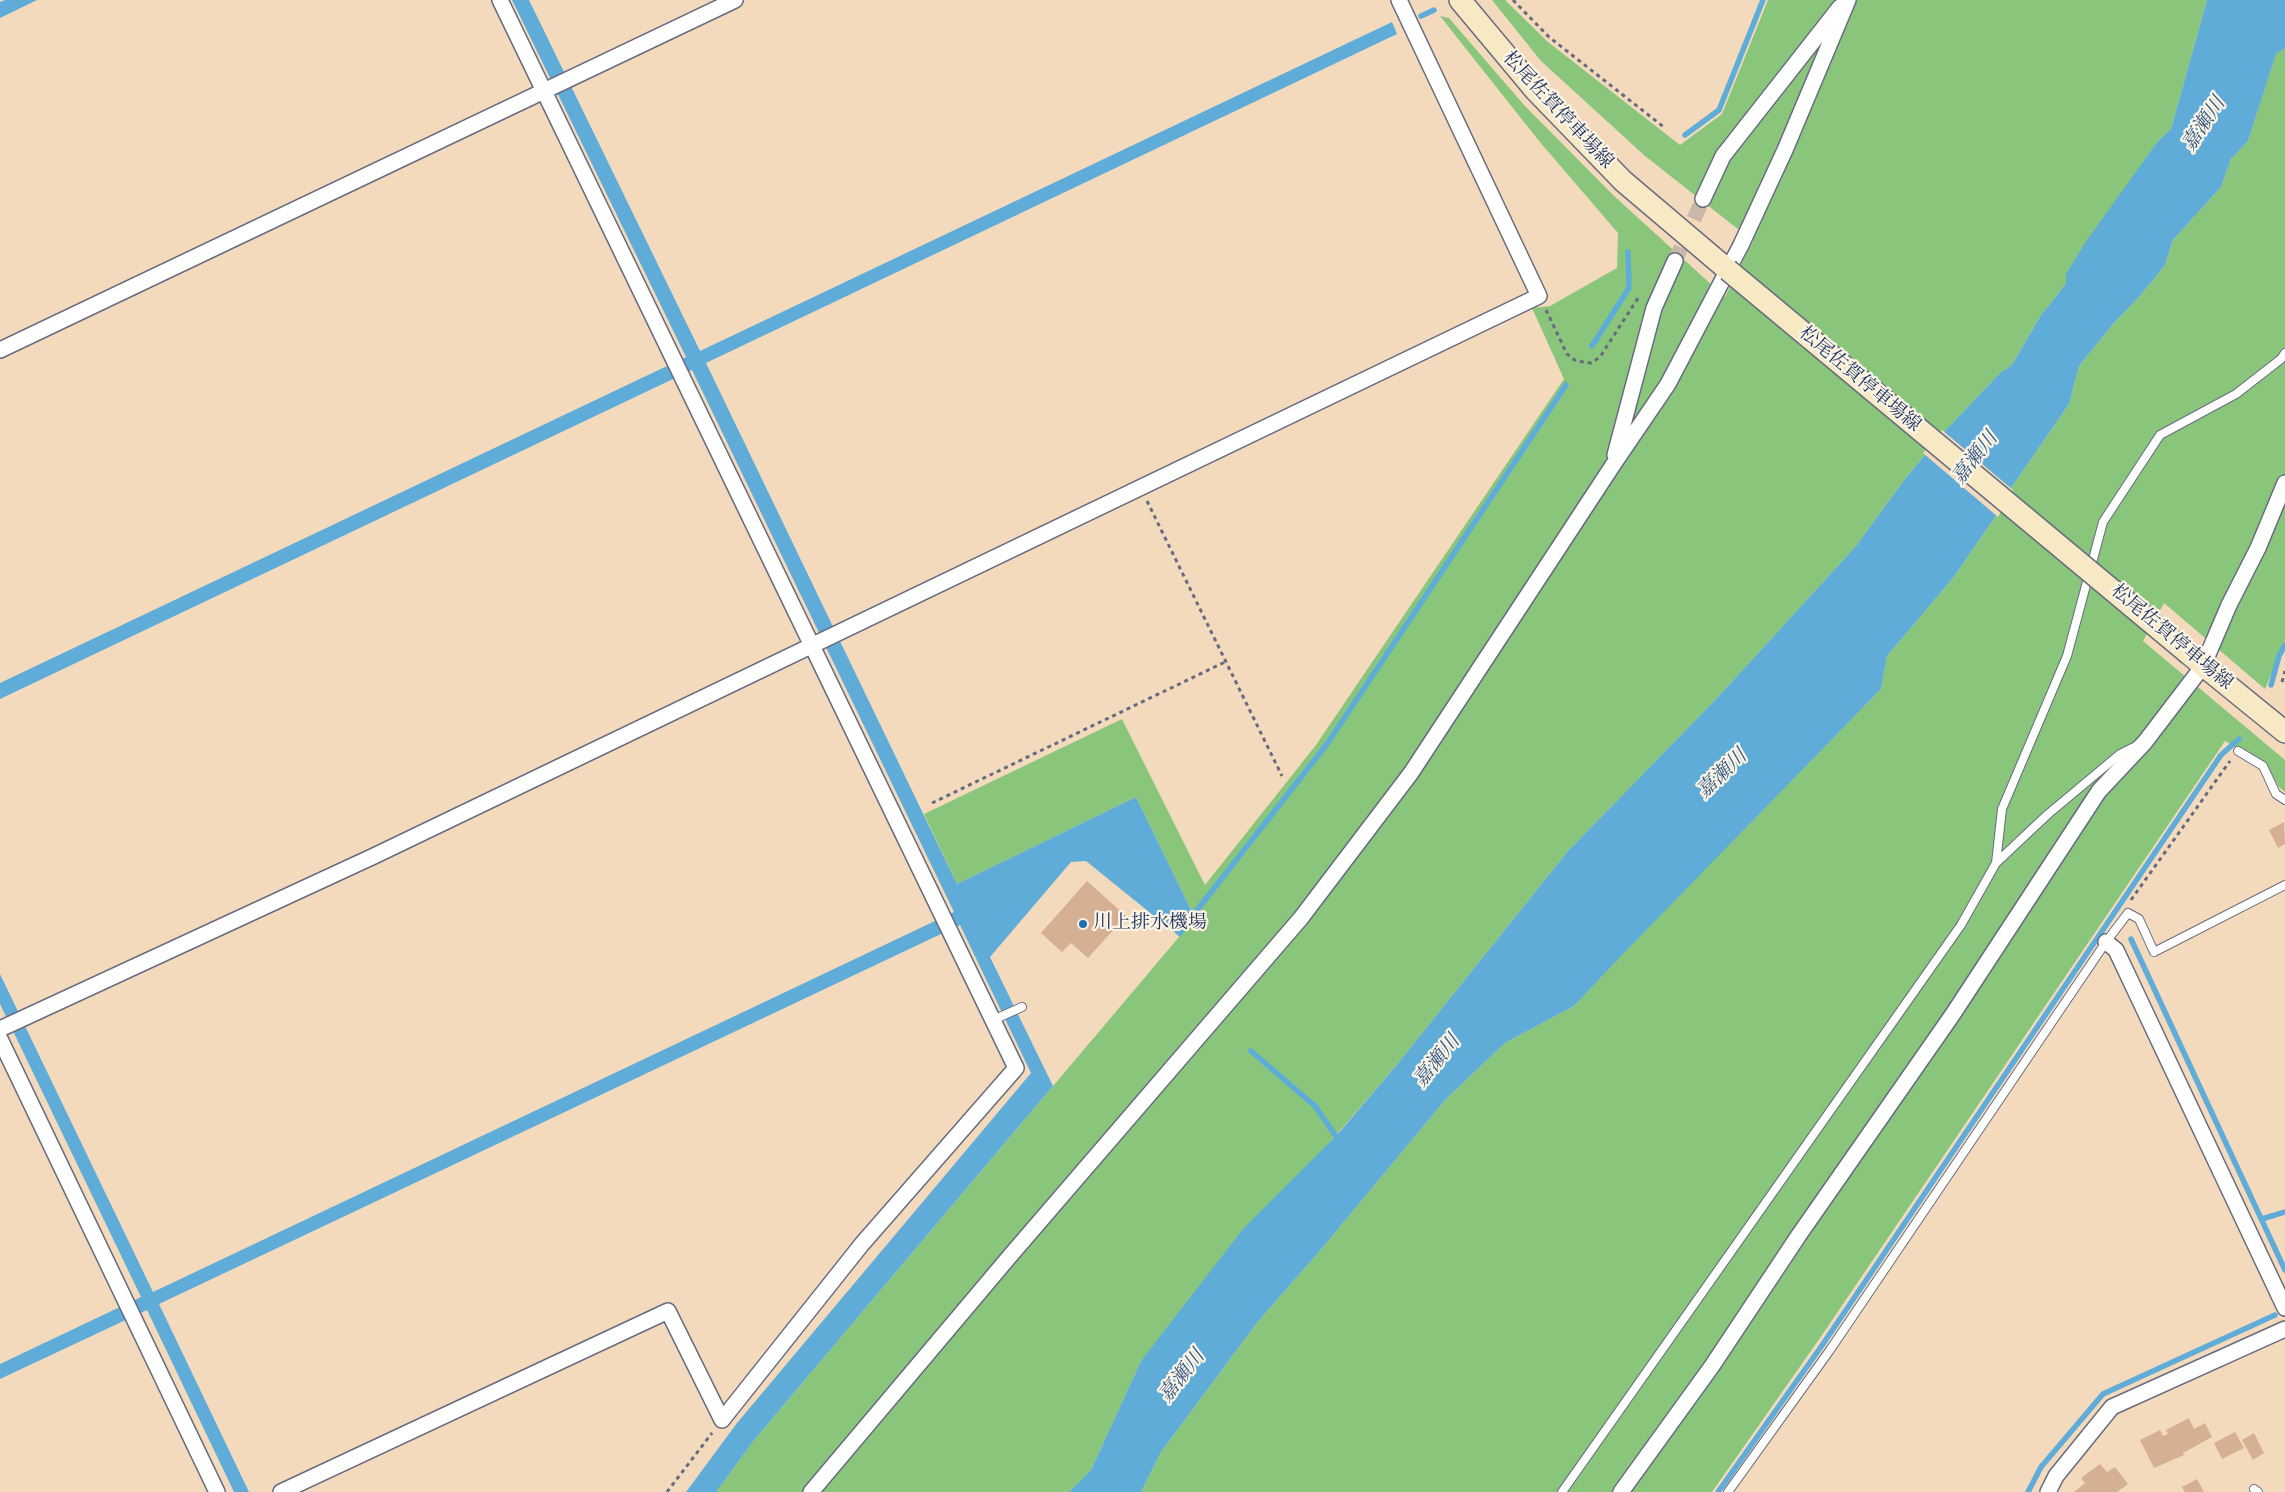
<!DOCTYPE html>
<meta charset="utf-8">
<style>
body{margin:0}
canvas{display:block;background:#f4dabd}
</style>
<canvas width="2285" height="1492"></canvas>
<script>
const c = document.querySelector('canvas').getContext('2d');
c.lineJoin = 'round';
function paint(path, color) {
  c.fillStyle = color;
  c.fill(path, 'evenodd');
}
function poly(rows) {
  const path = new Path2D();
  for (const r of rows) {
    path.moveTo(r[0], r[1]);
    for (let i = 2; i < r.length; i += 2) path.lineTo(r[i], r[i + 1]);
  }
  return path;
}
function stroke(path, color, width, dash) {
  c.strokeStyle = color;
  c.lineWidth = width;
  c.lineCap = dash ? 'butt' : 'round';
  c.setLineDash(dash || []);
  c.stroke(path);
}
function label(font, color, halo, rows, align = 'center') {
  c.font = font + ' "IM FELL DW Pica","Noto Serif JP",serif';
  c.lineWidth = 4.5;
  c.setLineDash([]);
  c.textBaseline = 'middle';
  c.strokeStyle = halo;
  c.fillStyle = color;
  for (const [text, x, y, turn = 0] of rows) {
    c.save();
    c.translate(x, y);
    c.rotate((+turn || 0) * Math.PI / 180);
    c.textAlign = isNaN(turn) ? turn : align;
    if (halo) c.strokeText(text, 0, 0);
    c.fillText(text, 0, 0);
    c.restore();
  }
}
paint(poly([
 [1492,0,1505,0,1548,42,1680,145,1722,114,1768,0,2207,0,2171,129,2158,141,2066,284,2041,315,2012,365,2000,373,1944,432,1905,479,1856,546,1718,697,1568,851,1395,1067,1141,1361,1091,1470,1069,1492,716,1492,755,1439,1195,918,1136,797,957,884,924,814,1122,719,1205,885,1316,745,1564,379,1532,308,1550,306,1617,268,1618,233,1539,141,1440,16,1449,18,1524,105,1613,195,1725,297,1753,241,1645,156,1541,61],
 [2285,48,2285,640,2265,689,2164,603,2143,641,2285,760,2285,792,2279,787,2266,765,2225,741,1820,1338,1712,1492,1141,1492,1161,1452,1256,1324,1324,1246,1445,1100,1505,1043,1574,1006,1619,957,1881,689,1887,656,1953,578,2002,507,2011,488,2069,404,2079,366,2113,324,2140,296,2165,265,2173,240,2221,187,2231,159,2248,141,2276,53]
]), '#89c67c');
paint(poly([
 [5,0,37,0,0,18,0,2],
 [512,0,529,0,700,351,1392,22,1397,34,706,363,957,884,1136,797,1195,918,1180,937,1086,861,1071,862,990,957,1053,1086,755,1439,716,1492,686,1492,737,1423,1031,1073,960,925,159,1304,249,1492,234,1492,147,1310,0,1379,0,1364,141,1297,0,1004,0,974,153,1292,954,912,692,370,0,699,0,683,686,357],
 [2207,0,2285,0,2285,48,2276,54,2248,141,2231,159,2221,187,2173,240,2165,265,2140,296,2113,324,2079,366,2069,404,2011,488,2002,507,1953,578,1887,656,1881,689,1620,957,1574,1006,1505,1043,1445,1100,1324,1246,1256,1324,1161,1452,1141,1492,1069,1492,1091,1470,1141,1361,1243,1229,1337,1135,1395,1067,1568,851,1718,697,1856,546,1905,479,1944,432,2000,373,2012,365,2041,315,2066,284,2066,274,2085,243,2158,141,2171,129]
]), '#60acd9');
paint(poly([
 [1942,430,2013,490,1998,517,1923,453]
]), '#f4dabd');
stroke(poly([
 [1421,16,1434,10],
 [1685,135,1719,110,1763,0],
 [1592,346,1629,288,1628,252],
 [2271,685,2279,656,2285,645],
 [1194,914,1327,744,1566,385],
 [2131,939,2285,1270],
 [1251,1051,1315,1106,1340,1142],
 [2262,1219,2285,1212],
 [1718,1492,1823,1344,2221,755,2239,739],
 [2028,1492,2041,1467,2103,1394,2275,1315]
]), '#60acd9', 5.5);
paint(poly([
 [2284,822,2285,844,2278,848,2269,830],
 [1087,881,1126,916,1088,958,1071,943,1062,952,1041,933],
 [2189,1418,2194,1429,2205,1423,2212,1437,2183,1453,2184,1455,2154,1468,2140,1440,2160,1430,2163,1436,2168,1434,2166,1430],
 [2235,1432,2244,1448,2222,1459,2214,1443],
 [2254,1433,2264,1453,2253,1460,2242,1440],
 [2100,1464,2107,1472,2115,1467,2128,1484,2117,1492,2074,1492,2085,1483,2081,1478],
 [2197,1479,2204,1492,2185,1492,2182,1487]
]), '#d6b092');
stroke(poly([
 [1675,261,1703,199]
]), '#c9b8aa', 15, [15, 8]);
const service = poly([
 [2238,751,2263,766,2276,794,2285,800],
 [1996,863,2002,809,2067,656,2103,522,2160,435,2236,394,2281,359,2285,353],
 [993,1020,1022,1007],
 [2254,1489,2258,1492],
 [1562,1492,1961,925,1996,863,2047,815,2120,754,2134,747],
 [1728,1492,1830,1350,2106,942,2128,913,2139,919,2154,952,2285,885]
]);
const minor = poly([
 [1703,199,1723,156,1840,7],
 [0,350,735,0],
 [1615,455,1654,308,1675,261],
 [2106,942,2116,950,2285,1308],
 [0,1029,374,856,1539,296,1399,0],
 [0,1039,217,1492],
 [281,1492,668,1311,722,1420,862,1244,1016,1068,500,0],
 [811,1492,1010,1256,1301,918,1411,773,1613,465,1668,384,1741,245,1785,150,1848,0],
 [1621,1492,1712,1366,1799,1235,1953,1014,2099,791,2145,742,2203,666,2229,605,2258,548,2285,483],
 [2048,1492,2056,1476,2112,1407,2285,1329]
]);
const secondary = poly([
 [1460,0,1536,91,1623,181,1728,270],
 [2189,654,2285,732]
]);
stroke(service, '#676b7f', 10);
stroke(minor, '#676b7f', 18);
stroke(secondary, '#676b7f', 24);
stroke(poly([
 [1513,0,1549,37,1665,128],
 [1546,310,1567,354,1576,361,1591,363,1600,357,1638,298],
 [1147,501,1282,776],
 [2282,682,2285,671],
 [932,803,1225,662],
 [2131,900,2230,761],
 [667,1492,712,1433]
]), '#676b7f', 3, [4, 4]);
stroke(service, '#fff', 8);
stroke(minor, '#fff', 15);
stroke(secondary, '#f6e9c3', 21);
const secondaryBridge = poly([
 [1728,270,2189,654]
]);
stroke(secondaryBridge, '#676b7f', 24, []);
stroke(secondaryBridge, '#f6e9c3', 21);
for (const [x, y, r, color] of [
 [1083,924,5,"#1f6fb2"]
]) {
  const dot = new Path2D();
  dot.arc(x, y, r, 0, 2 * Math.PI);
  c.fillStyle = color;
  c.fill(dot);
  stroke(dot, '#fcf5e5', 2);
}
label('19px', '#1b2f5e', '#fcf5e5', [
 ["松尾佐賀停車場線",1557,111,47],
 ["松尾佐賀停車場線",1859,380,40],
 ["松尾佐賀停車場線",2171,638,40]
]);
label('19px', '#1b2f5e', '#fcf5e5', [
 ["川上排水機場",1093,924]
], 'left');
label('italic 20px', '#305483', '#fcf5e5', [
 ["嘉瀬川",2205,125,-56],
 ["嘉瀬川",1976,459,-52],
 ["嘉瀬川",1723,775,-44],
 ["嘉瀬川",1438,1062,-51],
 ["嘉瀬川",1183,1377,-52]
]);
</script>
